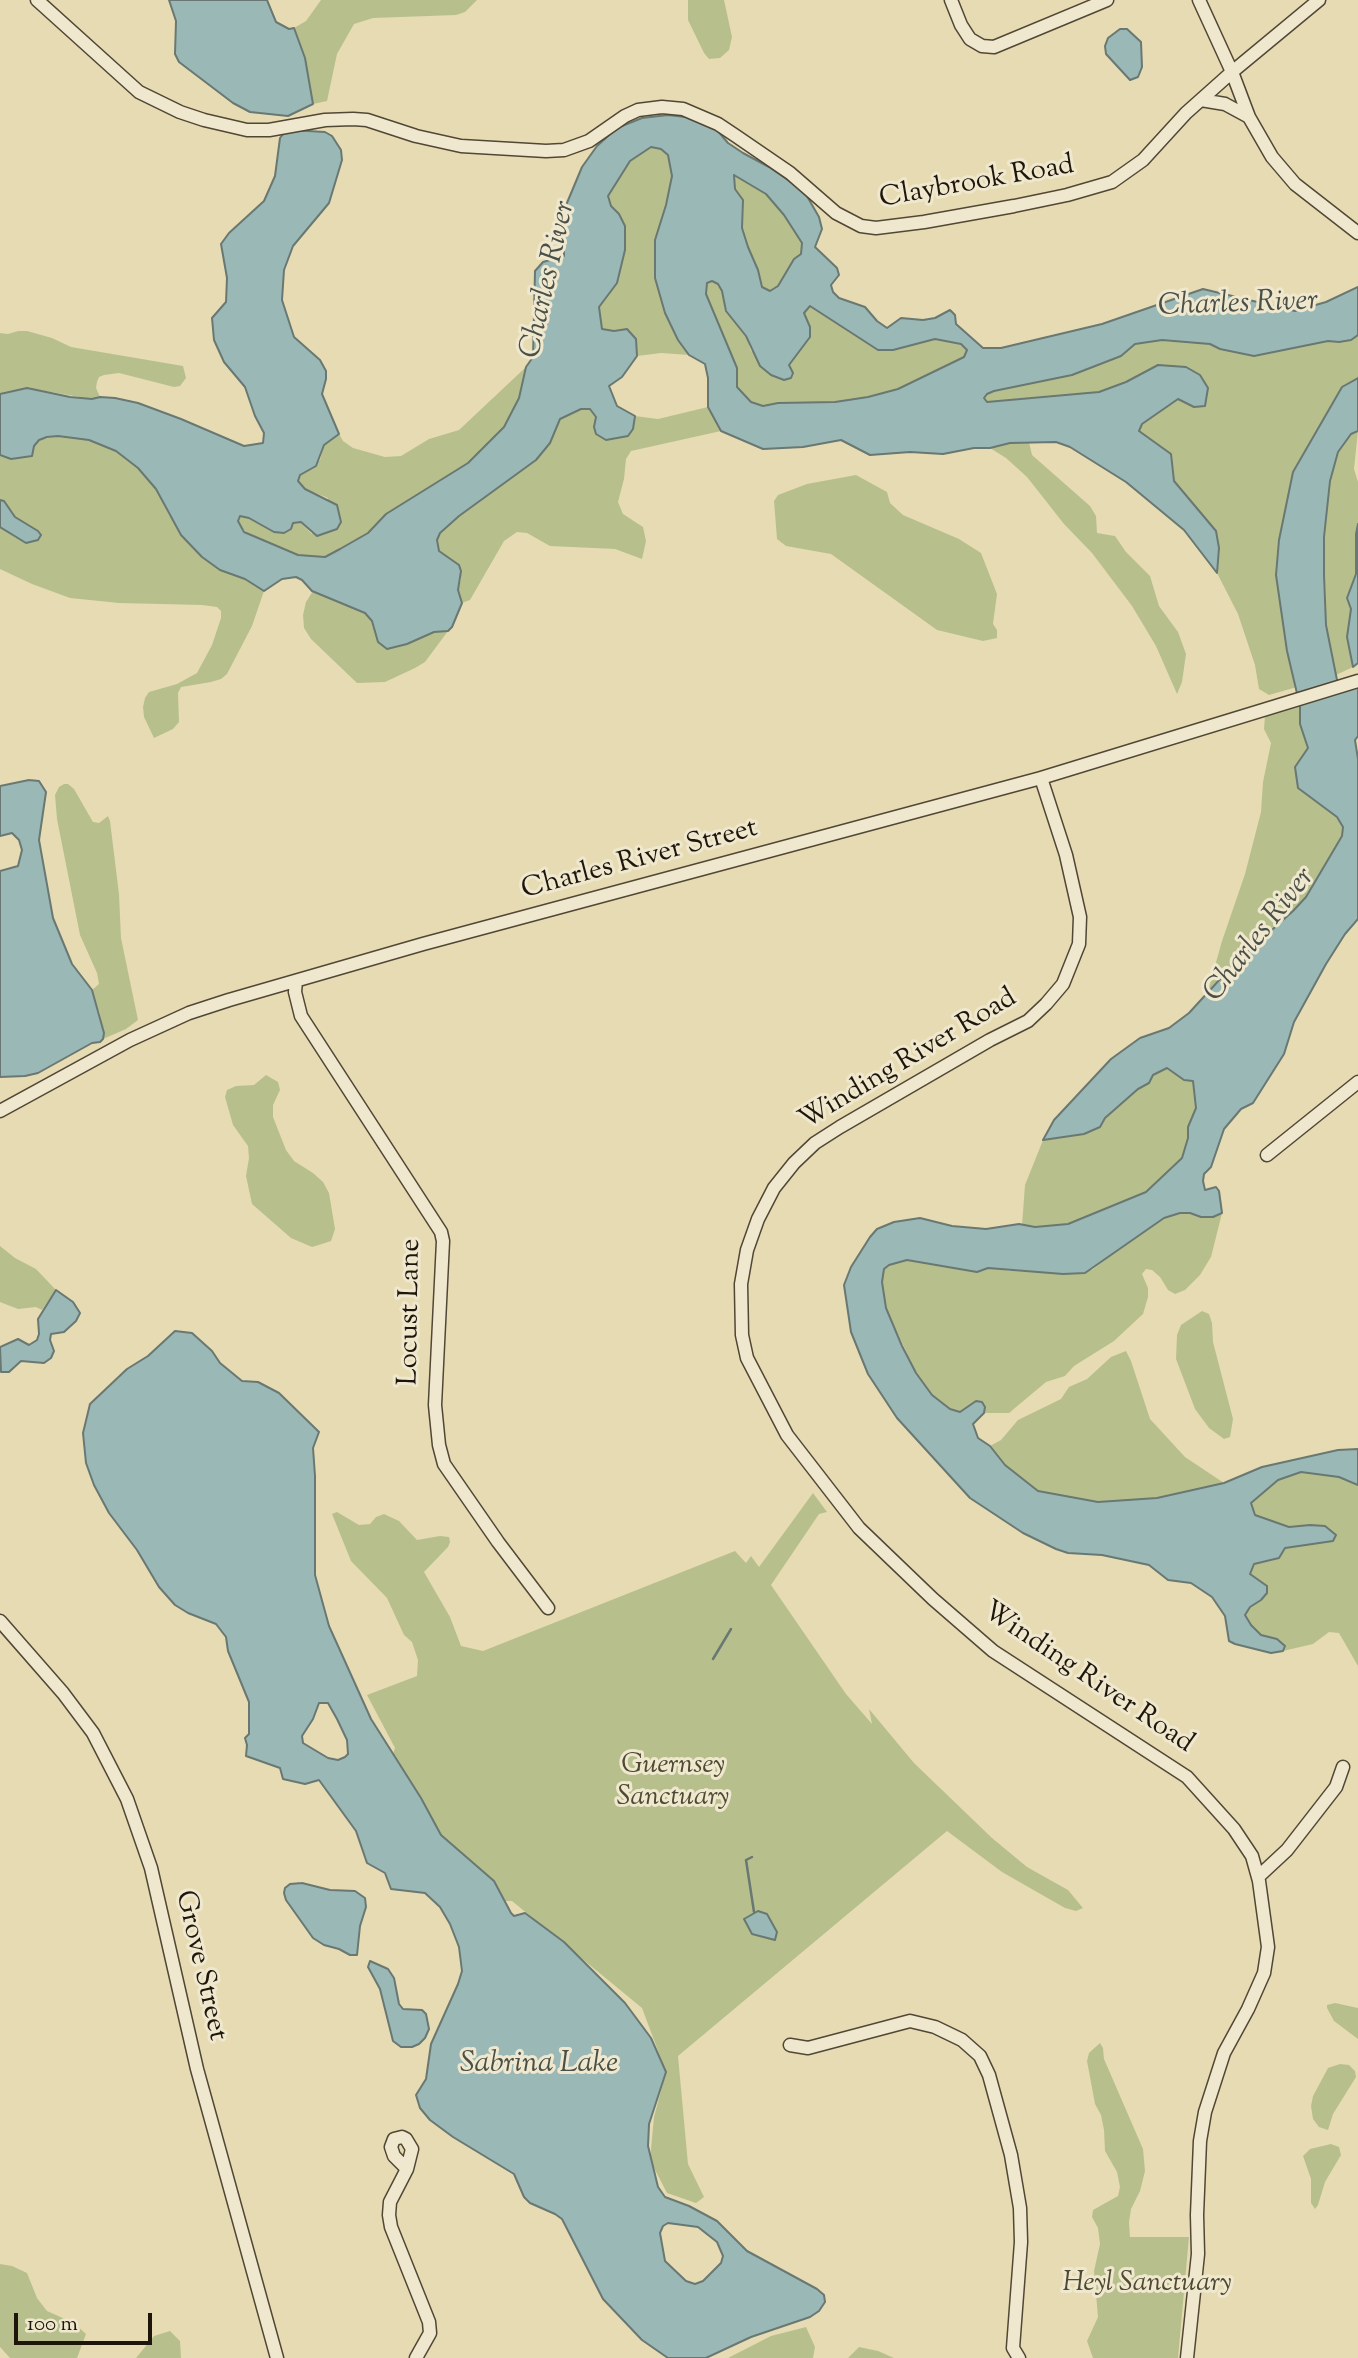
<!DOCTYPE html>
<style>
body{margin:0}
#map{position:relative;width:1358px;height:2358px;overflow:hidden;background:#e7dbb3;font-family:"Sorts Mill Goudy",serif}
canvas{display:block}
.scale{position:absolute;left:14px;top:2313px;width:138px;height:32px;box-sizing:border-box;border:4px solid #1f160b;border-top:0;padding-left:9px;font-size:21px;line-height:24px;white-space:nowrap;color:#1f160b;-webkit-text-stroke:5px #efe8ce;paint-order:stroke}
</style>
<div id="map">
<canvas width="1358" height="2358"></canvas>
<div class="scale">100 m</div>
</div>
<script>
const c = document.querySelector('canvas').getContext('2d');
c.lineJoin = 'round';
function paint(path, color) {
  c.fillStyle = color;
  c.fill(path, 'evenodd');
}
function poly(rows) {
  const path = new Path2D();
  for (const r of rows) {
    path.moveTo(r[0], r[1]);
    for (let i = 2; i < r.length; i += 2) path.lineTo(r[i], r[i + 1]);
  }
  return path;
}
function stroke(path, color, width, dash) {
  c.strokeStyle = color;
  c.lineWidth = width;
  c.lineCap = dash ? 'butt' : 'round';
  c.setLineDash(dash || []);
  c.stroke(path);
}
function label(font, color, halo, rows, align = 'center') {
  c.font = font + ' "Sorts Mill Goudy",serif';
  c.lineWidth = 6;
  c.setLineDash([]);
  c.textBaseline = 'middle';
  c.strokeStyle = halo;
  c.fillStyle = color;
  for (const [text, x, y, turn = 0] of rows) {
    c.save();
    c.translate(x, y);
    c.rotate((+turn || 0) * Math.PI / 180);
    c.textAlign = isNaN(turn) ? turn : align;
    if (halo) c.strokeText(text, 0, 0);
    c.fillText(text, 0, 0);
    c.restore();
  }
}
paint(poly([
 [321,0,477,0,465,12,456,15,373,18,354,24,337,54,327,101,313,104,305,58,294,28,306,21],
 [688,0,724,0,732,37,729,50,720,58,709,59,704,53,688,20],
 [651,147,661,149,669,155,672,176,655,278,665,313,678,340,689,355,661,353,637,356,636,339,627,329,614,331,602,329,599,319,599,307,610,293,619,214,611,207,608,196,630,161],
 [733,174,766,194,784,215,802,243,801,254,794,259,778,286,770,291,762,287,758,270,748,247,742,227,743,200,735,189],
 [712,281,718,284,722,290,726,311,746,336,751,351,789,365,810,337,810,327,804,313,810,306,878,350,912,345,935,339,961,344,967,350,964,357,898,389,868,397,835,402,778,403,763,406,751,402,737,387,737,368,706,294,707,283],
 [18,331,27,331,52,338,71,347,183,366,186,378,180,386,174,387,119,373,104,375,99,377,97,382,96,388,100,397,92,399,27,388,0,394,0,333,8,334],
 [1358,335,1358,378,1342,387,1293,471,1279,540,1276,575,1287,651,1297,687,1269,695,1259,689,1255,665,1238,614,1217,573,1219,548,1189,500,1174,481,1170,454,1139,431,1142,424,1178,399,1187,404,1204,406,1126,382,1099,392,987,402,984,398,987,394,994,391,1072,375,1121,356,1135,344,1162,340,1210,344,1220,349,1254,356,1328,341,1339,342,1351,340],
 [526,367,519,398,504,427,468,463,386,514,368,533,340,549,325,557,298,555,256,539,240,527,238,520,240,516,249,518,274,532,291,529,293,523,301,523,312,534,328,498,305,489,298,481,300,475,320,460,324,445,339,434,343,441,353,448,385,457,401,456,429,439,459,430],
 [708,407,721,431,631,451,626,459,624,479,618,502,623,514,643,527,646,541,642,559,615,549,550,546,527,533,517,532,504,541,470,600,462,603,458,590,461,579,456,562,449,560,439,551,437,540,440,533,459,516,536,460,550,443,559,419,581,409,590,409,596,417,594,427,633,429,635,416,658,419],
 [1358,431,1354,469,1358,482,1358,524,1356,534,1358,551,1356,574,1347,598,1351,609,1347,637,1353,667,1336,675,1326,624,1324,537,1330,481,1338,452,1351,434],
 [58,436,89,440,116,451,138,468,156,489,169,515,220,570,245,579,264,591,252,626,227,674,221,679,211,682,181,687,178,693,179,722,173,729,154,738,144,717,143,707,145,698,149,692,177,684,197,673,212,645,221,618,221,611,217,607,202,605,119,603,70,598,32,584,0,569,0,527,16,538,40,535,38,531,15,517,4,501,0,500,0,455,11,459,32,456,34,447,39,440],
 [1029,442,1032,455,1090,506,1096,516,1097,533,1115,536,1126,552,1150,576,1159,606,1178,632,1186,654,1182,682,1177,694,1156,646,1132,606,1092,553,1064,524,1027,477,1006,458,990,448,1010,443],
 [856,475,887,492,890,503,903,515,959,539,981,553,997,594,993,624,997,630,997,638,983,641,937,630,831,554,786,546,777,539,774,501,778,495,807,484],
 [313,591,365,613,372,621,375,633,423,636,440,630,448,631,425,662,415,668,385,682,357,683,311,639,304,628,303,615,306,602],
 [1300,706,1300,724,1308,748,1302,758,1306,795,1337,817,1343,827,1342,836,1306,897,1208,991,1222,941,1245,874,1261,812,1263,782,1271,743,1264,729,1265,716],
 [64,784,68,784,74,789,93,822,99,823,108,816,110,821,119,894,121,938,138,1020,126,1029,103,1039,100,1014,92,990,99,984,97,973,80,935,57,819,55,795,59,787],
 [1167,1068,1184,1080,1193,1081,1196,1108,1187,1132,1188,1138,1182,1158,1168,1174,1146,1192,1068,1224,1035,1227,1022,1225,1025,1185,1043,1140,1061,1138,1105,1118,1138,1089,1149,1083,1153,1075],
 [266,1075,278,1082,280,1090,273,1105,273,1117,286,1150,294,1161,313,1173,323,1182,329,1193,335,1229,331,1241,322,1244,312,1247,291,1238,252,1204,246,1176,249,1158,248,1146,233,1125,225,1097,227,1090,236,1086,254,1085],
 [1180,1213,1190,1213,1201,1217,1213,1217,1222,1213,1211,1257,1200,1275,1185,1290,1175,1294,1168,1290,1160,1277,1152,1270,1146,1269,1142,1274,1148,1288,1148,1297,1143,1314,1114,1341,1074,1366,1065,1376,1046,1382,1009,1413,984,1413,985,1407,980,1401,976,1402,960,1412,950,1409,932,1395,916,1373,886,1308,882,1282,884,1269,889,1265,907,1260,977,1272,988,1268,1013,1271,1092,1270,1135,1236,1164,1218],
 [0,1246,15,1258,36,1269,56,1290,42,1310,36,1307,18,1309,0,1302],
 [1202,1311,1209,1314,1212,1323,1213,1342,1233,1419,1230,1437,1224,1439,1209,1428,1195,1409,1176,1359,1177,1335,1181,1325],
 [1126,1351,1131,1361,1150,1419,1185,1457,1224,1483,1157,1498,1098,1502,1070,1499,1038,1491,1005,1465,993,1451,990,1446,1001,1440,1018,1420,1061,1399,1069,1387,1087,1379,1111,1357],
 [1301,1471,1339,1477,1358,1485,1358,1666,1339,1633,1329,1632,1313,1644,1283,1651,1285,1646,1277,1639,1261,1635,1250,1625,1245,1615,1250,1607,1261,1600,1250,1574,1254,1564,1271,1561,1279,1558,1285,1548,1303,1544,1310,1525,1289,1527,1255,1515,1251,1503,1278,1480],
 [813,1493,827,1512,819,1514,771,1585,846,1694,872,1724,869,1709,914,1763,992,1838,1027,1867,1068,1890,1083,1908,1076,1911,1065,1908,1002,1872,947,1831,678,2056,688,2164,704,2197,696,2203,667,2193,650,2160,654,2117,666,2072,642,2008,512,1901,497,1901,435,1833,391,1759,395,1748,367,1695,417,1676,418,1660,412,1642,404,1635,387,1598,351,1561,332,1514,337,1512,359,1525,370,1524,376,1517,384,1514,399,1521,417,1540,440,1536,449,1537,450,1542,448,1547,424,1572,450,1617,461,1646,483,1651,735,1551,746,1563,751,1556,759,1567],
 [1335,2003,1358,2008,1358,2039,1334,2021,1327,2008,1327,2005],
 [1100,2043,1103,2048,1104,2059,1143,2149,1145,2171,1140,2191,1131,2209,1129,2222,1130,2237,1189,2237,1178,2358,1093,2358,1087,2341,1098,2317,1094,2271,1100,2244,1098,2228,1092,2217,1093,2210,1118,2196,1120,2187,1117,2172,1105,2151,1104,2130,1101,2115,1095,2104,1087,2061,1089,2053],
 [1340,2064,1349,2065,1355,2071,1356,2077,1333,2114,1328,2130,1319,2127,1313,2119,1311,2106,1313,2096,1328,2068],
 [1331,2144,1339,2147,1341,2155,1325,2182,1318,2205,1315,2209,1311,2203,1311,2179,1303,2156,1310,2149],
 [0,2264,12,2266,27,2273,37,2298,47,2311,74,2323,86,2334,77,2358,10,2358,0,2347],
 [806,2327,815,2347,813,2358,728,2358,771,2336],
 [170,2331,180,2341,181,2358,136,2358,154,2336],
 [859,2347,878,2351,894,2358,848,2358]
]), '#b7c08c');
const water = poly([
 [169,0,267,0,276,22,289,29,294,28,305,58,313,104,288,116,250,112,233,103,179,62,175,54,176,21,169,0],
 [1120,29,1127,29,1141,42,1142,67,1138,77,1130,80,1106,54,1105,46,1108,38,1120,29],
 [668,115,695,118,717,130,728,143,743,153,769,167,804,191,819,217,822,229,815,247,837,268,839,275,831,285,833,292,839,298,865,307,877,321,887,328,901,318,923,320,935,318,950,310,955,315,956,324,983,348,1001,348,1102,324,1203,289,1295,311,1326,302,1358,287,1358,335,1351,340,1339,342,1328,341,1254,356,1220,349,1210,344,1162,340,1135,344,1121,356,1072,375,994,391,987,394,984,398,987,402,1099,392,1126,382,1158,365,1186,367,1200,375,1208,388,1205,406,1194,407,1178,399,1142,424,1139,431,1171,454,1174,481,1216,531,1219,548,1217,573,1184,530,1126,482,1070,447,1056,442,1010,443,990,448,974,448,943,454,910,452,870,455,841,440,803,447,763,449,721,431,708,407,708,378,705,364,689,355,678,340,665,313,655,278,655,240,666,205,672,176,668,155,661,149,651,147,630,161,608,196,611,206,619,214,625,226,625,250,617,283,599,307,602,329,614,331,627,329,636,339,637,356,622,377,609,386,617,406,635,416,633,429,628,436,606,440,596,434,594,427,596,417,590,409,581,409,560,419,550,443,536,460,459,516,440,533,437,540,439,551,459,565,461,571,458,590,462,603,452,627,448,631,434,632,407,644,387,649,378,642,372,621,365,613,312,591,302,580,296,577,282,579,264,591,245,579,220,570,202,557,181,535,156,489,138,468,116,451,89,440,58,436,47,437,39,440,34,446,32,456,11,459,0,455,0,394,27,388,70,397,92,399,100,397,115,398,138,403,181,419,244,446,263,443,264,433,255,416,245,387,224,362,214,340,212,318,226,302,227,278,221,244,229,233,264,201,275,176,280,138,284,133,291,130,325,132,332,136,341,150,342,160,329,203,293,246,284,270,282,300,294,337,320,360,326,371,326,379,322,394,339,434,324,445,316,466,300,475,298,481,305,489,337,505,341,522,337,529,317,536,301,522,293,523,291,529,284,533,274,532,249,518,240,516,238,521,244,532,298,555,325,557,340,549,368,533,386,514,468,463,504,427,519,398,526,367,533,357,535,271,543,262,564,256,564,210,582,167,597,146,617,128,642,118,668,115],
 [734,175,766,194,784,215,802,243,801,254,794,259,778,286,770,291,762,287,758,270,748,247,742,228,743,200,735,189,734,175],
 [712,281,718,284,722,291,726,311,746,336,760,366,771,375,784,380,791,378,793,373,789,365,810,337,810,327,804,313,810,306,878,350,893,350,935,339,961,344,967,350,964,357,898,389,868,397,835,402,778,403,763,406,751,402,737,387,737,368,706,294,707,283,712,281],
 [1358,378,1358,431,1351,434,1338,452,1330,481,1324,537,1324,575,1326,625,1338,685,1358,688,1358,736,1355,740,1358,759,1358,919,1345,934,1326,964,1294,1022,1284,1054,1253,1103,1241,1109,1224,1129,1211,1167,1204,1174,1203,1181,1205,1190,1216,1187,1219,1191,1222,1213,1213,1217,1201,1217,1190,1213,1180,1213,1164,1218,1085,1273,1063,1274,988,1268,977,1272,907,1260,889,1265,884,1269,882,1282,886,1308,902,1346,916,1373,932,1395,950,1409,960,1412,976,1401,982,1402,985,1407,984,1413,973,1424,978,1438,990,1446,1005,1465,1038,1491,1098,1502,1157,1498,1224,1483,1262,1467,1338,1450,1358,1449,1358,1485,1339,1477,1301,1472,1278,1480,1251,1503,1255,1515,1289,1527,1310,1525,1325,1526,1336,1535,1333,1541,1285,1548,1279,1558,1254,1564,1250,1574,1267,1586,1267,1593,1261,1600,1250,1607,1245,1615,1251,1625,1261,1635,1277,1639,1285,1646,1283,1651,1271,1653,1235,1644,1229,1641,1225,1616,1212,1597,1191,1583,1168,1580,1149,1565,1102,1555,1068,1553,1056,1549,1023,1533,970,1498,897,1418,868,1374,851,1332,844,1285,851,1267,870,1237,877,1229,894,1222,920,1218,952,1226,986,1229,1019,1224,1035,1227,1068,1224,1146,1192,1182,1158,1188,1138,1188,1127,1196,1108,1193,1081,1184,1080,1167,1068,1153,1075,1149,1083,1138,1089,1105,1118,1100,1127,1084,1134,1043,1140,1054,1120,1111,1059,1140,1038,1169,1028,1189,1013,1232,966,1293,911,1306,897,1342,836,1343,827,1337,817,1298,788,1295,767,1308,748,1300,724,1300,706,1287,651,1276,575,1279,540,1293,472,1342,387,1358,378],
 [0,500,4,501,15,517,38,531,41,535,38,540,26,543,0,527,0,500],
 [1358,524,1358,663,1353,667,1347,637,1351,609,1347,598,1356,574,1356,534,1358,524],
 [29,780,39,781,46,792,39,840,53,918,72,964,92,990,104,1033,103,1039,100,1042,92,1043,38,1073,25,1076,0,1077,0,871,18,866,22,850,19,840,12,833,0,836,0,786,29,780],
 [56,1290,73,1302,80,1313,76,1321,64,1332,51,1334,50,1340,54,1351,51,1358,44,1363,21,1361,9,1372,1,1372,0,1347,18,1339,29,1345,37,1340,39,1334,38,1319,56,1290],
 [175,1331,192,1333,212,1351,220,1363,242,1381,258,1382,279,1393,319,1432,313,1448,315,1476,315,1575,329,1626,371,1719,421,1798,441,1835,494,1881,511,1913,514,1916,525,1913,564,1942,625,2003,651,2038,666,2072,649,2124,648,2146,658,2187,665,2197,689,2206,717,2221,747,2251,817,2289,824,2295,825,2302,819,2311,810,2317,751,2337,706,2358,668,2358,642,2340,603,2299,562,2219,555,2214,530,2203,524,2197,514,2174,453,2137,430,2120,420,2108,416,2095,426,2079,431,2044,458,1984,462,1971,459,1947,450,1924,440,1907,425,1893,391,1889,385,1873,367,1863,356,1831,319,1780,305,1784,283,1779,280,1768,246,1756,247,1745,245,1738,249,1734,249,1702,228,1651,226,1637,216,1624,188,1613,175,1605,159,1587,137,1550,109,1513,94,1485,86,1463,83,1433,90,1404,127,1369,148,1356,175,1331],
 [319,1703,328,1703,337,1719,347,1740,348,1754,345,1757,338,1760,328,1758,303,1743,302,1736,313,1719,319,1703],
 [668,2223,698,2227,717,2242,723,2256,721,2263,703,2281,695,2284,686,2281,665,2261,660,2233,663,2226,668,2223],
 [302,1883,330,1890,355,1891,365,1898,366,1907,360,1926,357,1955,350,1955,339,1949,324,1945,313,1938,286,1900,284,1893,285,1888,290,1884,302,1883],
 [758,1911,767,1914,777,1932,775,1940,752,1934,744,1919,758,1911],
 [370,1961,388,1969,394,1978,399,2004,403,2009,422,2010,426,2014,429,2029,425,2038,419,2044,412,2047,401,2047,393,2041,380,1989,368,1967,370,1961]
]);
paint(water, '#9ab9b6');
stroke(water, '#697872', 2);
stroke(poly([
 [713,1659,731,1629],
 [752,1857,746,1860,754,1912]
]), '#697872', 2.5);
const minor = poly([
 [37,0,139,92,180,112,204,120,247,130,269,130,325,120,353,119,367,120,416,136,461,146,546,151,564,150,589,141,625,116,638,110,662,107,683,109,718,124,736,136,790,173,836,213,861,226,876,228,924,222,1014,206,1067,195,1112,182,1143,160,1186,113,1232,72,1319,0],
 [951,0,961,25,970,39,982,46,994,47,1107,0],
 [1199,0,1232,72,1249,117,1272,157,1295,184,1358,233],
 [1201,100,1225,104,1249,117],
 [1041,778,1066,855,1080,917,1079,944,1063,984,1046,1004,1028,1021,990,1040,840,1127,815,1143,794,1163,774,1188,758,1219,747,1250,741,1284,742,1335,747,1358,787,1435,859,1528,933,1599,993,1651,1187,1777,1234,1829,1252,1856,1259,1881,1268,1947,1264,1973,1248,2009,1224,2053,1205,2112,1200,2141,1197,2215,1198,2254,1187,2358],
 [296,981,295,992,301,1016,441,1232,443,1241,435,1405,439,1445,444,1464,498,1542,548,1608],
 [0,1111,130,1040,189,1013,229,1000,423,944,1041,778,1358,681],
 [1267,1155,1358,1082],
 [0,1621,63,1693,93,1733,127,1799,151,1868,197,2069,277,2358],
 [1258,1877,1287,1850,1336,1787,1343,1767],
 [790,2045,808,2048,910,2021,935,2027,962,2040,980,2056,989,2075,1011,2155,1020,2208,1021,2242,1013,2348,1019,2358],
 [407,2169,394,2156,391,2147,394,2139,402,2137,406,2139,412,2149,407,2169,390,2202,389,2215,391,2227,429,2322,430,2333,416,2358]
]);
stroke(minor, '#514735', 15);
stroke(minor, '#efe8ce', 12);
label('28px', '#1f160b', '#efe8ce', [
 ["Claybrook Road",977,184,-10],
 ["Charles River Street",640,861,-15],
 ["Winding River Road",909,1061,-31],
 ["Locust Lane",412,1312,-89],
 ["Winding River Road",1087,1679,34],
 ["Grove Street",199,1966,77]
]);
label('italic 28px', '#4d4932', '#efe8ce', [
 ["Guernsey",673,1767],
 ["Sanctuary",673,1799],
 ["Heyl Sanctuary",1147,2285]
]);
label('italic 30px', '#4a4f47', '#efe8ce', [
 ["Charles River",550,280,-77],
 ["Charles River",1238,306,-2],
 ["Charles River",1261,936,-52],
 ["Sabrina Lake",539,2066]
]);
</script>
